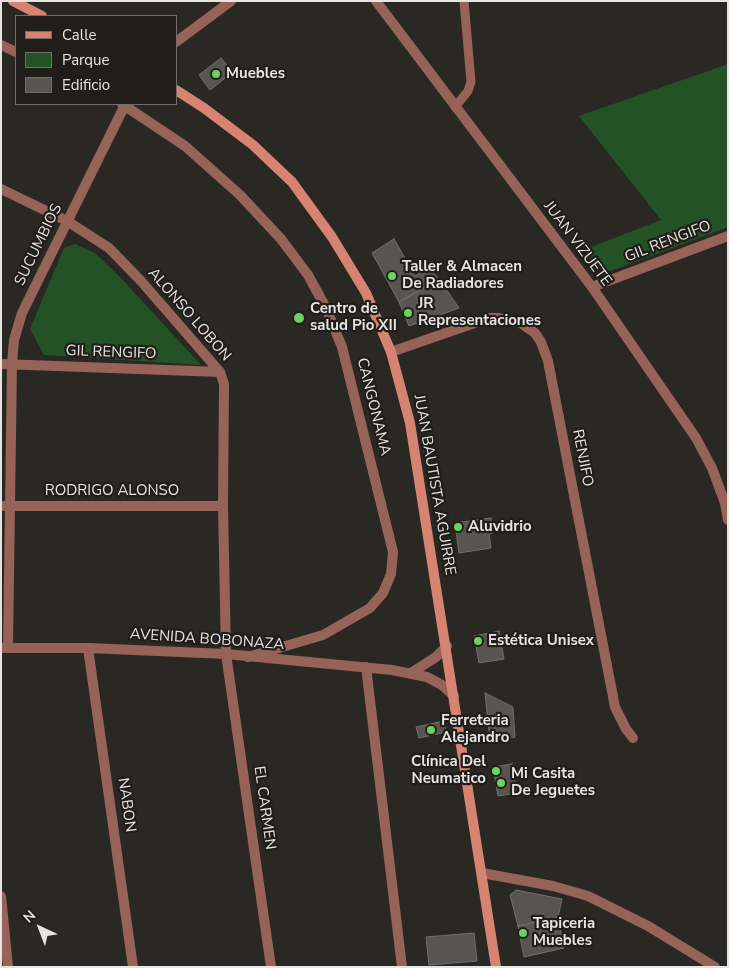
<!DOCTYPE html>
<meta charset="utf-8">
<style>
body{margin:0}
#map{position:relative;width:729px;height:968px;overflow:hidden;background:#2a2823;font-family:"Nunito Sans",sans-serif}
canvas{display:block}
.frame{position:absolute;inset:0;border:2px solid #e6e4e1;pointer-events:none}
.legend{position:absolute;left:15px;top:15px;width:162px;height:90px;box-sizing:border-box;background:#211e1a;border:1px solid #706d6a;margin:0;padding:6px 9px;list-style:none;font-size:15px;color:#e6e4e1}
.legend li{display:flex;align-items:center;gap:10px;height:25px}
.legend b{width:25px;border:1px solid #706d6a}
.north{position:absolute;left:15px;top:903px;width:50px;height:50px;-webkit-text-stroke:4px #211e1a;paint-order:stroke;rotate:317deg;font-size:14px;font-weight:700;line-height:20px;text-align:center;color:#e6e4e1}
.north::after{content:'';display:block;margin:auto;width:18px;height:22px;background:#e6e4e1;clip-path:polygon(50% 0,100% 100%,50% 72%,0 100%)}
</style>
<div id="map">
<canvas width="729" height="968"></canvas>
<div class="frame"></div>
<ul class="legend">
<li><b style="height:6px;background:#d68372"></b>Calle</li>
<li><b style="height:14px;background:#235226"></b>Parque</li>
<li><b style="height:14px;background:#585550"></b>Edificio</li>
</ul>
<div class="north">N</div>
</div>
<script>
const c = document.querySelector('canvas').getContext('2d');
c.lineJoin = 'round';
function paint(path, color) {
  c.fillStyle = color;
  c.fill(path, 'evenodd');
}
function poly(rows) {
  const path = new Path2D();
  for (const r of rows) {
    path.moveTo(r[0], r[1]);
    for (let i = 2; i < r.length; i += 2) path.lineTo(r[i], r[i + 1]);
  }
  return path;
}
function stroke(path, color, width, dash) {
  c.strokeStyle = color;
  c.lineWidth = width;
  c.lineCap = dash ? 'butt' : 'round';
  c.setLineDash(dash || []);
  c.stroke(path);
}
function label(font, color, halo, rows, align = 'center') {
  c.font = font + ' "Nunito Sans",sans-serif';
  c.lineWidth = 4.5;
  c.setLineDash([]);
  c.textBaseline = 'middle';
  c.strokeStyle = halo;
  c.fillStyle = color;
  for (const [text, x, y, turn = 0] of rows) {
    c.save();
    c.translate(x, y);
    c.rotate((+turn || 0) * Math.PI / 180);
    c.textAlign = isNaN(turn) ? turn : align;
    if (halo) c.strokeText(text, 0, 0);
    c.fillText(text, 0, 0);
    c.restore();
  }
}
paint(poly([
 [728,64,728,227,600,275,586,249,661,220,579,116],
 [75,244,95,253,120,277,201,365,44,355,30,329,64,248]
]), '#235226');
const building = poly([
 [221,58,233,72,210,90,199,75,221,58],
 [394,239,415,276,428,267,439,279,399,302,372,253,394,239],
 [439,279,459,308,409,326,399,302,439,279],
 [491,518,493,533,489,534,491,548,459,553,455,523,491,518],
 [499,631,504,659,479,663,474,636,499,631],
 [485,693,513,707,515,737,490,741,485,693],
 [444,721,446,732,419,738,416,727,444,721],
 [512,764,517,793,498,796,493,767,512,764],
 [516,890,562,899,558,917,518,926,510,895,516,890],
 [558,917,564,948,524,957,518,926,558,917],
 [474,933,477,961,429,965,426,937,474,933]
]);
paint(building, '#585550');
stroke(building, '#73706b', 1);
stroke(poly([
 [455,107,468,91,471,82,464,1]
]), '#976358', 9);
stroke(poly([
 [376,1,592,287,696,438,712,468,725,503,728,520],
 [176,42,231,1],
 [1,45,16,52],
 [122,104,185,146,240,195,281,239,308,275,326,308,342,347,393,552,391,574,383,593,370,608,323,635,248,657],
 [1,189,67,221,109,248,141,281,220,372,224,384,223,506,226,654,271,967],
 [592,287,728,236],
 [391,352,489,318,498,318,519,322,535,333,541,342,548,361,615,707,626,729,633,738],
 [1,364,220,372],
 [1,506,223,506],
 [8,647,12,364,14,340,22,313,125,105],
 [1,648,88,648,226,654,392,670,427,677,442,685,454,696],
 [88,648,133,967],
 [366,667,402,967],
 [411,673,436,657,447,646],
 [482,873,553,886,588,896,648,926,715,967],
 [1,896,8,967]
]), '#976358', 10);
stroke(poly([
 [13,1,42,16],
 [176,90,204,108,253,145,292,182,332,237,366,293,391,352,410,423,496,967]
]), '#d68372', 10);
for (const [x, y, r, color] of [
 [216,74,5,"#69d464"],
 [392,276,5,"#69d464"],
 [408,313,5,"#69d464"],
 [299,318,6,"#69d464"],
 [458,527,5,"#69d464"],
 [478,641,5,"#69d464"],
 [431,730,5,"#69d464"],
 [496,771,5,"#69d464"],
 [501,783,5,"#69d464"],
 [523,933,5,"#69d464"]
]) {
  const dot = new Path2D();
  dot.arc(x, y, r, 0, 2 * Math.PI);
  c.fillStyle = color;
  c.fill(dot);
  stroke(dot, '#211e1a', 2);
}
label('bold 15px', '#e6e4e1', '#211e1a', [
 ["Muebles",226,74],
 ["Taller & Almacen",402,267],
 ["De Radiadores",402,284],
 ["JR",418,304],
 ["Representaciones",418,321],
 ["Centro de",310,309],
 ["salud Pio XII",310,326],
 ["Aluvidrio",468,527],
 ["Estética Unisex",488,641],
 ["Ferreteria",441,721],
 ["Alejandro",441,738],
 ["Clínica Del",486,762,"right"],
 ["Neumatico",486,779,"right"],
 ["Mi Casita",511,774],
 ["De Jeguetes",511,791],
 ["Tapiceria",533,924],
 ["Muebles",533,941]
], 'left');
label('15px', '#e6e4e1', '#211e1a', [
 ["GIL RENGIFO",668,242,-21],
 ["JUAN VIZUETE",577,244,53],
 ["SUCUMBIOS",39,245,-64],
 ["ALONSO LOBON",189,315,49],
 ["GIL RENGIFO",111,353,2],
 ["CANGONAMA",373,407,76],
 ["RENJIFO",582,458,79],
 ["JUAN BAUTISTA AGUIRRE",434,485,80],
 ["RODRIGO ALONSO",112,491],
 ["AVENIDA BOBONAZA",207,640,4],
 ["NABON",126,805,82],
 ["EL CARMEN",264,808,82]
]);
</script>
